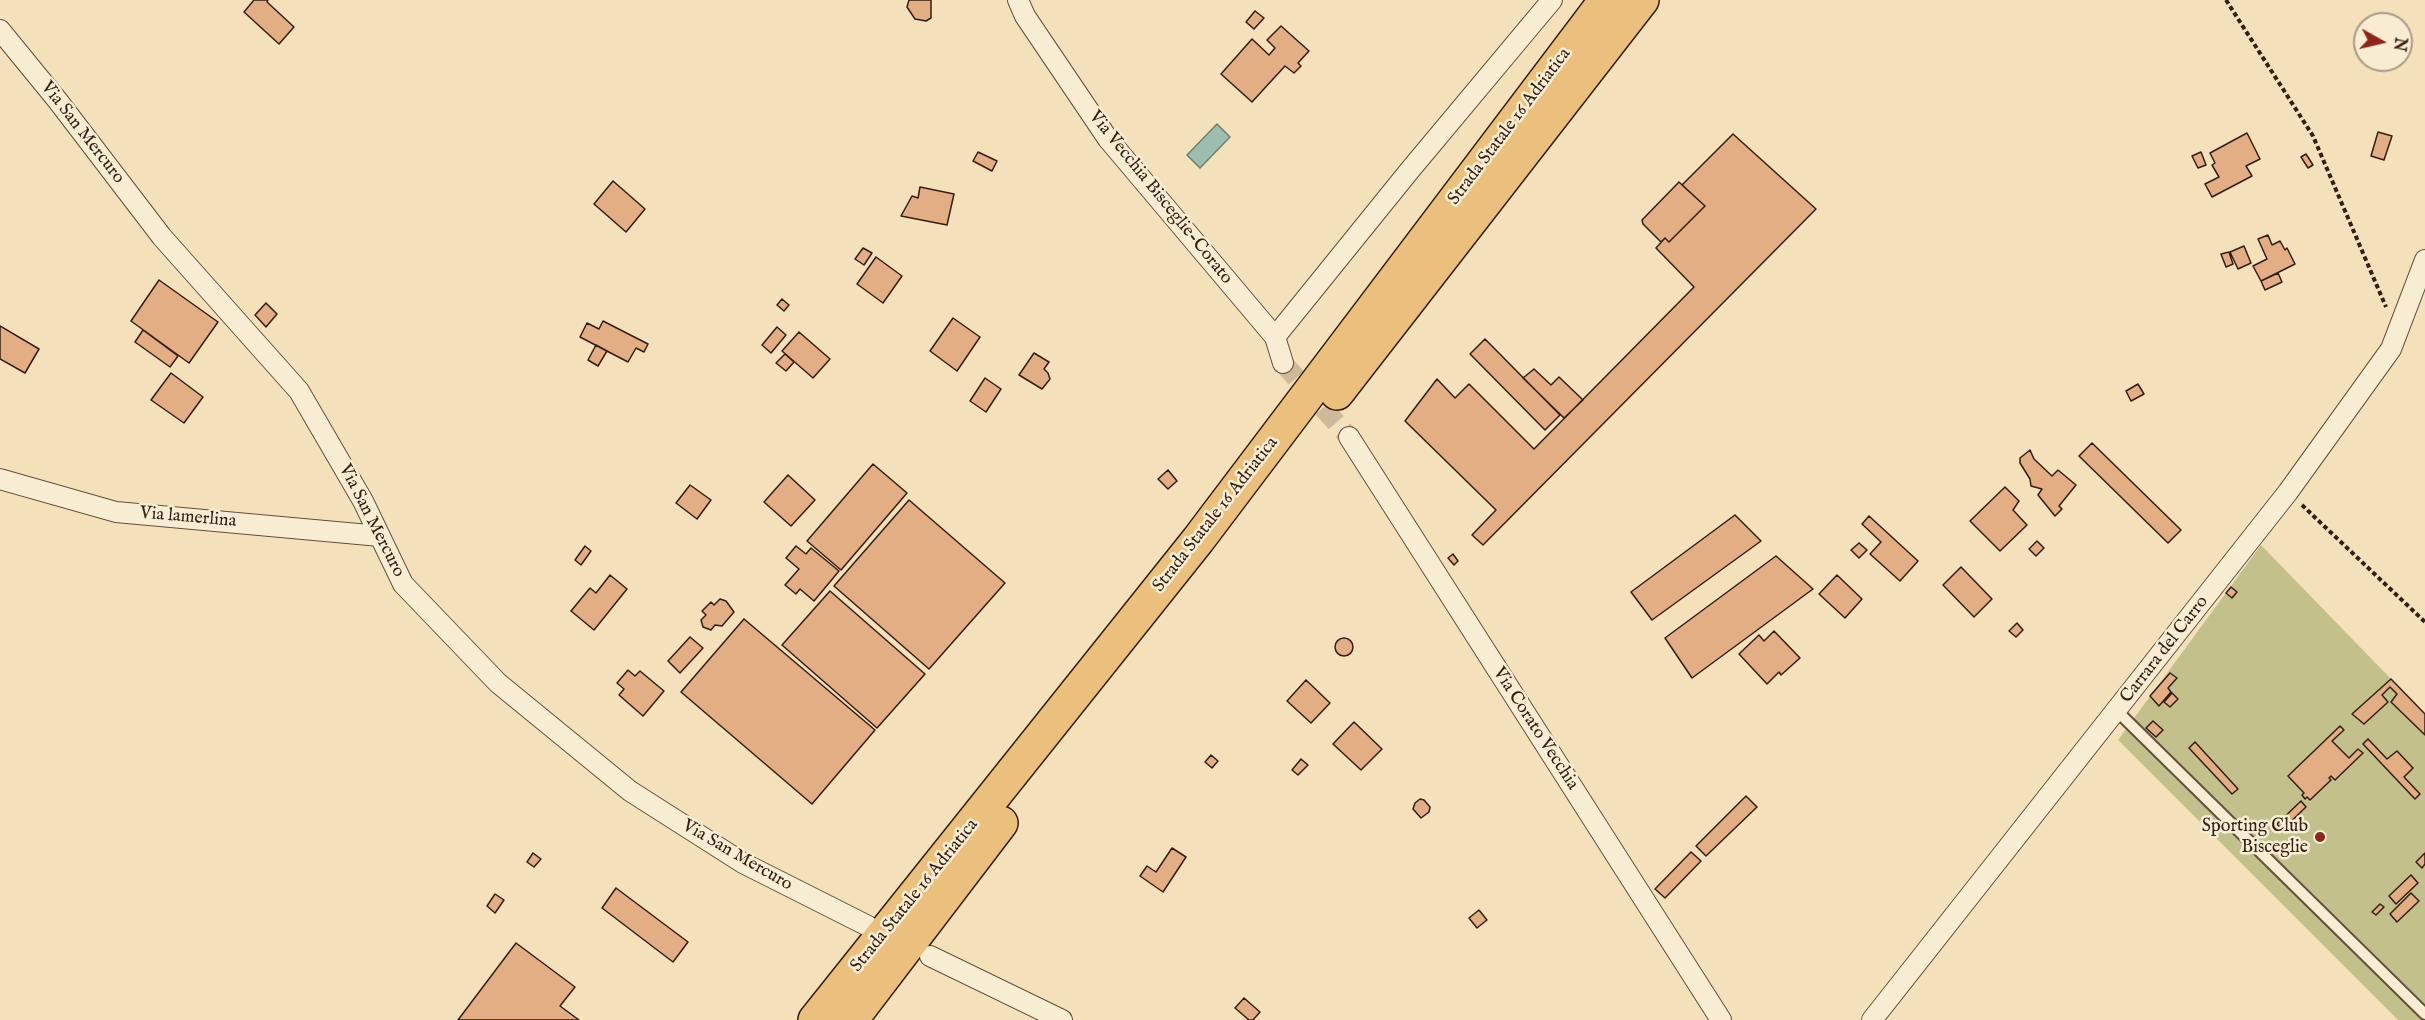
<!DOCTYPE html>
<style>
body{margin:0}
#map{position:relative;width:2425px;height:1020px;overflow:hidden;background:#f4e1b9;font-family:"IM FELL English",serif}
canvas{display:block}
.north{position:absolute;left:2353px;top:12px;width:60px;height:60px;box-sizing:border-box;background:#f8ecd2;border:2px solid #aa9a86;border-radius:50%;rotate:98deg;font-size:16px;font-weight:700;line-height:24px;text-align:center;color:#341e14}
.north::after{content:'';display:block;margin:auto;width:21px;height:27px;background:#8f2418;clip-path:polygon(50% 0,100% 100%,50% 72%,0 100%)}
</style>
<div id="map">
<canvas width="2425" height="1020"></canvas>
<div class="north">N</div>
</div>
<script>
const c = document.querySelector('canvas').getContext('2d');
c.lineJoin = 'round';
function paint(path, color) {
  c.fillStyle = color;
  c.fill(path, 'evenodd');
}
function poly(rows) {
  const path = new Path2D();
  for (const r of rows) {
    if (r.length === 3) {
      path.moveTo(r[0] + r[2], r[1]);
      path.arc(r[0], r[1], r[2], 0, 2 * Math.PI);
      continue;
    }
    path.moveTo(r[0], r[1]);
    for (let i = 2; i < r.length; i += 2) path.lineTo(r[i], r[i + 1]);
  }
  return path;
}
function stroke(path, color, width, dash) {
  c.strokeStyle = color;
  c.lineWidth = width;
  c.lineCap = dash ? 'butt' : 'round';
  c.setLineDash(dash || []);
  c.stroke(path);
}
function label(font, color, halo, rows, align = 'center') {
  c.font = font + ' "IM FELL English",serif';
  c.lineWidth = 5;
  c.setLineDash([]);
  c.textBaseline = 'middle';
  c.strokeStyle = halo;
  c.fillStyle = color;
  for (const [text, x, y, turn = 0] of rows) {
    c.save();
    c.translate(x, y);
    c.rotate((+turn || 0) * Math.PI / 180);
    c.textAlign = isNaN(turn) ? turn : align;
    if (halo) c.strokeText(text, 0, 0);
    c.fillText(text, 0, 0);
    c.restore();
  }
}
paint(poly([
 [2261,545,2425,714,2425,1020,2398,1020,2118,740]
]), '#c2c18b');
const water = poly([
 [1217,124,1230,137,1200,168,1187,155,1217,124]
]);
paint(water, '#9cbeb0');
stroke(water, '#727e72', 1.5);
const building = poly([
 [254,0,268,0,267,2,294,27,279,44,244,12,254,0],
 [909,0,931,0,931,18,926,21,915,19,907,7,909,0],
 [1255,11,1264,18,1254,29,1246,22,1255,11],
 [1281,26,1309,51,1298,63,1301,66,1294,73,1285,66,1252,102,1221,74,1252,39,1269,55,1275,48,1267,40,1281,26],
 [2378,132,2392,136,2384,160,2371,156,2378,132],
 [2247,133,2260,159,2246,166,2252,176,2212,197,2205,184,2219,177,2212,165,2215,163,2210,153,2247,133],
 [1733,134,1816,209,1483,545,1472,535,1496,510,1405,421,1437,379,1455,398,1469,384,1534,449,1694,287,1656,248,1665,238,1669,242,1705,206,1682,185,1733,134],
 [978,152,997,161,992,171,973,161,978,152],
 [2201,152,2206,165,2198,168,2192,156,2201,152],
 [2306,154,2313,165,2308,168,2301,157,2306,154],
 [613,181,645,209,626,232,594,204,613,181],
 [1679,182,1705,206,1669,242,1665,238,1661,242,1643,224,1642,220,1679,182],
 [920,187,954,194,947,225,901,216,912,196,918,198,920,187],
 [2268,235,2272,245,2280,241,2285,250,2287,248,2295,264,2261,281,2253,266,2267,259,2258,239,2268,235],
 [2244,246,2251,263,2238,269,2230,252,2244,246],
 [863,248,872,253,864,265,855,259,863,248],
 [2229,252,2233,264,2226,267,2221,254,2229,252],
 [876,257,902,276,883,303,857,284,876,257],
 [2278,273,2282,282,2265,290,2261,281,2278,273],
 [159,280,218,322,189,363,131,321,159,280],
 [782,299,789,305,784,311,777,305,782,299],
 [266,303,277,314,266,327,255,315,266,303],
 [953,318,980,337,957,371,930,351,953,318],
 [603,321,648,344,644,352,636,348,628,362,580,337,587,323,599,329,603,321],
 [0,326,39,349,25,373,0,359,0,326],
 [777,327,786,335,771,353,762,345,777,327],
 [143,330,178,356,170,367,135,342,143,330],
 [799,332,830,359,813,378,782,351,799,332],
 [1485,339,1560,415,1545,430,1470,354,1485,339],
 [596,345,607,351,598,366,588,360,596,345],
 [1034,353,1049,362,1044,369,1048,373,1050,379,1042,389,1019,375,1034,353],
 [785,354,794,362,786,371,776,363,785,354],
 [1534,369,1551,385,1559,377,1583,400,1564,418,1523,378,1534,369],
 [171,373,203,397,184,423,151,400,171,373],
 [985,378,1001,389,986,412,970,401,985,378],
 [2138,384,2144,394,2131,401,2126,391,2138,384],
 [2092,443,2181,530,2168,543,2079,456,2092,443],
 [2030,450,2034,459,2052,476,2058,470,2076,485,2059,506,2062,509,2055,516,2038,495,2042,489,2031,486,2030,479,2020,463,2020,458,2030,450],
 [873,464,907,493,841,570,807,541,873,464],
 [1168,470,1177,481,1168,489,1158,479,1168,470],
 [788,475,815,500,791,526,764,502,788,475],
 [690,485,711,500,697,519,676,503,690,485],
 [2005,487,2019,501,2013,510,2027,525,2000,551,1970,521,2005,487],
 [909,500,1005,583,929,669,834,586,909,500],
 [1735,515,1761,541,1652,620,1631,592,1735,515],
 [1869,516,1918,561,1900,581,1870,554,1881,542,1862,524,1869,516],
 [2037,541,2044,548,2036,556,2029,549,2037,541],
 [1859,543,1867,550,1859,558,1851,550,1859,543],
 [585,546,591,551,581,565,575,560,585,546],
 [796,546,806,554,811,548,839,571,814,601,800,589,796,594,785,585,799,569,786,558,796,546],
 [1453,554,1458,561,1454,565,1448,558,1453,554],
 [1776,556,1813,589,1692,678,1665,638,1776,556],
 [1961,567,1992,599,1974,617,1943,585,1961,567],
 [610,575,627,589,594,630,571,611,590,588,596,593,610,575],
 [1837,575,1862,599,1845,618,1819,594,1837,575],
 [2231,587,2237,592,2232,598,2226,593,2231,587],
 [830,591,925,674,877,728,782,645,830,591],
 [720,599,726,601,734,612,722,626,715,625,711,630,703,627,701,620,706,615,702,611,711,602,714,605,720,599],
 [744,619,875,730,812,804,681,692,744,619],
 [2017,623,2023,630,2016,637,2009,631,2017,623],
 [1774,631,1800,658,1781,675,1779,672,1767,684,1739,654,1759,635,1764,641,1774,631],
 [690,637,703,648,680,673,668,661,690,637],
 [1344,647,9],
 [628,670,635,676,640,671,664,691,643,716,619,695,624,689,617,683,628,670],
 [2170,673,2177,678,2168,688,2171,692,2159,706,2150,696,2170,673],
 [2391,679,2425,714,2425,735,2391,702,2397,694,2390,687,2382,695,2388,702,2364,724,2352,714,2391,679],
 [1306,680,1330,703,1311,723,1287,701,1306,680],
 [2172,693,2178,699,2170,707,2164,702,2172,693],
 [2153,721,2163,730,2156,737,2146,728,2153,721],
 [1354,722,1382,749,1361,770,1333,744,1354,722],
 [2340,726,2344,730,2332,741,2349,758,2358,749,2363,753,2335,780,2331,776,2329,778,2331,780,2310,800,2307,797,2305,799,2302,795,2304,793,2288,776,2340,726],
 [2368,739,2387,759,2397,751,2413,768,2404,777,2420,794,2415,799,2363,744,2368,739],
 [2195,742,2238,789,2232,794,2189,748,2195,742],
 [1211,755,1218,761,1212,768,1205,762,1211,755],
 [1301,759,1308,765,1298,775,1292,770,1301,759],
 [1746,796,1757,807,1706,856,1696,846,1746,796],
 [1420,799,1424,800,1430,807,1429,812,1421,818,1413,809,1415,803,1420,799],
 [2301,801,2306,807,2282,830,2277,824,2301,801],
 [1172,848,1186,857,1163,892,1140,876,1147,866,1156,872,1172,848],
 [1691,852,1701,861,1665,898,1655,889,1691,852],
 [533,853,541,859,534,867,527,862,533,853],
 [2425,853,2425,864,2422,868,2416,862,2425,853],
 [2411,875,2418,883,2396,904,2389,896,2411,875],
 [616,888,688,942,673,962,602,908,616,888],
 [2411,893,2419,901,2397,922,2390,914,2411,893],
 [495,894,504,900,495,913,487,906,495,894],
 [2380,904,2384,907,2376,915,2372,912,2380,904],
 [1479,910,1487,920,1477,928,1469,918,1479,910],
 [516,943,575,987,560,1006,579,1020,458,1020,516,943],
 [1244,998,1260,1012,1253,1020,1249,1020,1235,1008,1244,998]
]);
paint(building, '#e3ae83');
stroke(building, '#341e14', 1.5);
stroke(poly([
 [1283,363,1349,437]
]), '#ceba98', 20, [20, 10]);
const lane = poly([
 [2117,711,2425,1014]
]);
const street = poly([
 [1018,0,1025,16,1108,139,1275,337,1283,363],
 [0,30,58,101,162,237,299,391,363,501,403,584,498,683,630,791,743,863,868,926],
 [1275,337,1410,170,1552,0],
 [1349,437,1721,1020],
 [0,479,116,512,380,536],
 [930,956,1062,1020],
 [1872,1020,2288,492,2391,349,2425,260]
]);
const highway = poly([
 [1337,393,1642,0],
 [815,1020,1198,540,1606,0],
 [851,1020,1001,823]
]);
stroke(lane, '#644f3d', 14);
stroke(street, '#644f3d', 22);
stroke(highway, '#341e14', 36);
stroke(poly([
 [2226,0,2313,136,2386,307],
 [2302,505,2425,622]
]), '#341e14', 4, [4.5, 3]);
stroke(lane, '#f8ecd2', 10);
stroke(street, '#f8ecd2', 20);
stroke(highway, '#eac07c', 33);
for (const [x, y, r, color] of [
 [2320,837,6,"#8f2418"]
]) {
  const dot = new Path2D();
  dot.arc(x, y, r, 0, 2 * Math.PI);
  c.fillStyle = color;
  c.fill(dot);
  stroke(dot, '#f8ecd2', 2);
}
label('18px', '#341e14', '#f8ecd2', [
 ["Strada Statale 16 Adriatica",1510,127,-53],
 ["Via San Mercuro",82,133,52],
 ["Via Vecchia Bisceglie-Corato",1160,198,51],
 ["Strada Statale 16 Adriatica",1216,515,-52],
 ["Via lamerlina",188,518,5],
 ["Via San Mercuro",371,521,63],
 ["Carrara del Carro",2165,650,-52],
 ["Via Corato Vecchia",1535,729,57],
 ["Via San Mercuro",737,856,30],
 ["Strada Statale 16 Adriatica",915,896,-51]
]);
label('18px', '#341e14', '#f8ecd2', [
 ["Sporting Club",2308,827],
 ["Bisceglie",2308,848]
], 'right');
</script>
